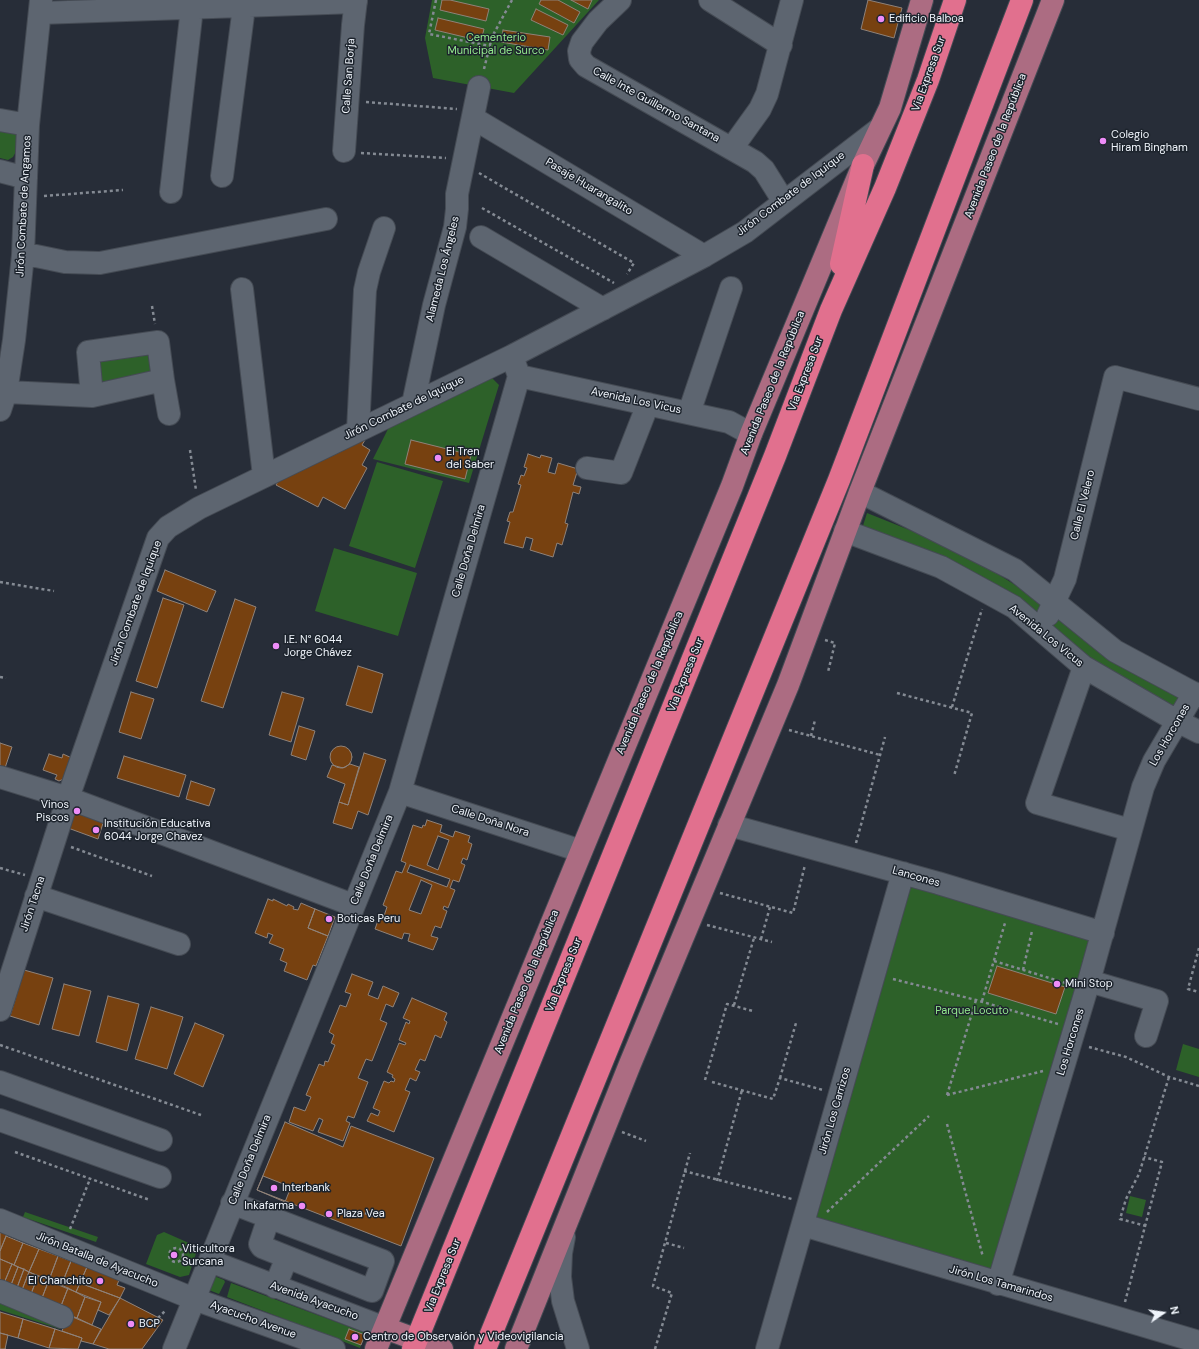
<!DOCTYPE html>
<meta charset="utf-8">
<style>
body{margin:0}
#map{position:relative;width:1199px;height:1349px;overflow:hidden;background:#272d38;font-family:"DM Sans",sans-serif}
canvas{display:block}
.north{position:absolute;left:1143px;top:1293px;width:40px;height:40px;-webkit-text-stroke:3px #1d242d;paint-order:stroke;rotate:77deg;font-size:11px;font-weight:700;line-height:16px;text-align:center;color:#f0f5fc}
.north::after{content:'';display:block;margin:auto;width:14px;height:18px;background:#f0f5fc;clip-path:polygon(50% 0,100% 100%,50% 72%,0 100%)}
</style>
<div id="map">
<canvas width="1199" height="1349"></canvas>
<div class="north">N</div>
</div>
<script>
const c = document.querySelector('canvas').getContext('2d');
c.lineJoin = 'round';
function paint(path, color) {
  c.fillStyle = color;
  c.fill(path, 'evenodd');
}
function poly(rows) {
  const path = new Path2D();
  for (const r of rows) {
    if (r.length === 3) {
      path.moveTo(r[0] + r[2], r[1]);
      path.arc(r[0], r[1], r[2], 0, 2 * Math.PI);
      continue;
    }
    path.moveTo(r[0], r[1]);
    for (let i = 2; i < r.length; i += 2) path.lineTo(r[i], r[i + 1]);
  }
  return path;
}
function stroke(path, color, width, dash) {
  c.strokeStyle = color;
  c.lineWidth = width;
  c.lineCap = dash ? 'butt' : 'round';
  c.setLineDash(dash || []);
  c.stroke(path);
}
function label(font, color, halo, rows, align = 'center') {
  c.font = font + ' "DM Sans",sans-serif';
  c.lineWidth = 3;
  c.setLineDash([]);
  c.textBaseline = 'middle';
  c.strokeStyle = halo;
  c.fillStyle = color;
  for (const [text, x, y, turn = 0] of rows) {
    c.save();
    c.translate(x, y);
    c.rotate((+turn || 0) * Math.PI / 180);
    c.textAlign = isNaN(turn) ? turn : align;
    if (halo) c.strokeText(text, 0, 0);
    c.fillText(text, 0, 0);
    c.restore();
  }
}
paint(poly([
 [432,0,599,0,514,93,433,78,425,38],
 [0,127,17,133,18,148,13,157,8,160,0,158],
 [150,352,155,372,105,383,99,380,97,361],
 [491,377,499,385,469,483,373,459,393,419],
 [377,462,443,481,415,568,349,546],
 [867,513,932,539,985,566,1042,602,1037,617,861,532],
 [334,548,417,573,398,636,315,611],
 [1056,610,1186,693,1172,713,1046,629],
 [908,882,1097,938,994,1274,810,1221],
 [1183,1044,1199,1049,1199,1077,1176,1070],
 [1130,1196,1146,1200,1142,1217,1126,1213],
 [25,1212,98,1237,96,1242,23,1217],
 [164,1232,198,1247,189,1275,180,1277,146,1264,157,1235],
 [214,1276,224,1280,225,1282,219,1294,209,1290],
 [231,1283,366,1333,365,1335,349,1329,346,1339,361,1345,360,1348,227,1297],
 [0,1302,62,1322,60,1329,0,1310]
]), '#2d6129');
const building = poly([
 [442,0,450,0,489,9,486,21,440,10,442,0],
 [541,0,558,0,580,12,574,23,539,4,541,0],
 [571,0,592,0,588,9,571,0],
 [868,0,902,8,894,38,861,29,868,0],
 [536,9,568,25,563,35,531,20,536,9],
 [438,18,484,29,481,41,435,30,438,18],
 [503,30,550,37,548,50,501,42,503,30],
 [369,433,362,445,370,450,362,465,367,468,345,509,323,497,318,507,276,485,280,478,369,433],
 [411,440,471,455,465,479,405,464,411,440],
 [528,454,540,458,541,455,552,458,548,472,555,474,558,463,578,469,573,485,581,487,579,494,573,492,565,523,568,524,562,545,557,543,553,557,530,550,533,539,526,537,523,548,504,543,510,522,507,521,510,512,513,512,521,485,518,484,521,475,524,476,527,468,524,467,528,454],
 [165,570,216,591,207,612,157,591,165,570],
 [163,598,184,605,157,688,136,681,163,598],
 [235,599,256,607,223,708,201,701,235,599],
 [358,666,383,674,372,713,346,705,358,666],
 [131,692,154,699,141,739,119,732,131,692],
 [282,692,304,698,291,742,269,735,282,692],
 [299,726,315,731,306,760,291,755,299,726],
 [0,743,12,747,5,768,0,766,0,743],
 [341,757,11],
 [364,753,386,760,368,815,358,811,352,829,333,823,339,802,348,805,364,753],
 [49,754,62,758,63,754,72,758,66,778,59,781,55,779,57,775,43,770,49,754],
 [124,756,186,775,179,797,117,778,124,756],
 [350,764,359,767,348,805,339,802,345,784,327,777,332,765,343,768,350,764],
 [191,781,215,789,209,806,186,799,191,781],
 [75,806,105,817,98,839,68,828,75,806],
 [427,820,442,825,440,832,453,837,455,831,470,836,468,842,472,844,467,860,463,858,461,863,465,865,459,882,453,880,450,888,455,890,448,908,444,906,443,909,447,911,441,928,435,926,431,936,438,938,433,950,408,941,410,934,404,933,402,939,375,929,380,915,384,916,387,907,383,905,396,871,402,873,406,863,401,861,413,825,422,828,423,825,425,826,427,820],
 [438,836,449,840,438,870,427,865,438,836],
 [421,880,432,885,421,914,409,910,421,880],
 [410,865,450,879,447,887,407,872,410,865],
 [268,899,273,901,273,899,287,906,288,904,294,907,293,909,298,910,301,903,315,909,308,928,328,936,316,966,313,965,307,980,284,971,287,963,280,960,284,949,269,943,273,935,268,933,267,938,255,933,268,899],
 [315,909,335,917,328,936,308,928,315,909],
 [997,966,1065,987,1056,1014,988,993,997,966],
 [24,970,53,978,39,1025,10,1016,24,970],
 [352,974,373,982,368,995,378,999,383,986,399,993,393,1007,386,1004,380,1020,387,1023,372,1061,366,1059,358,1078,368,1082,354,1118,348,1116,346,1121,350,1123,343,1141,318,1132,323,1120,319,1118,313,1131,289,1122,294,1107,305,1111,311,1097,306,1095,319,1064,324,1066,325,1061,328,1062,335,1045,331,1043,334,1035,329,1032,340,1005,346,1007,351,994,345,992,352,974],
 [64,984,91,991,79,1036,52,1029,64,984],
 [108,996,139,1004,127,1051,96,1042,108,996],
 [412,998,447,1013,444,1020,447,1022,441,1038,435,1035,425,1061,420,1059,415,1070,420,1072,416,1081,410,1078,405,1090,410,1092,394,1132,367,1121,371,1113,378,1116,380,1111,373,1108,384,1081,389,1083,391,1081,394,1082,395,1079,392,1077,393,1075,387,1072,399,1043,405,1045,406,1043,399,1040,406,1022,409,1024,410,1021,403,1018,412,998],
 [151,1007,183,1017,167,1069,135,1059,151,1007],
 [195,1023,224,1035,203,1087,174,1074,195,1023],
 [285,1122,343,1147,351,1126,434,1158,401,1246,257,1190,285,1122],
 [263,1176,291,1187,285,1202,257,1190,263,1176],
 [0,1232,7,1234,0,1251,0,1232],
 [6,1236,23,1243,14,1265,0,1259,0,1251,6,1236],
 [23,1243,39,1249,29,1272,14,1265,23,1243],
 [39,1249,58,1256,49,1280,29,1272,39,1249],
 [58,1256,71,1261,61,1286,49,1280,58,1256],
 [0,1259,12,1264,2,1288,0,1287,0,1259],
 [71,1261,87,1267,76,1292,61,1286,71,1261],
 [12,1264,18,1267,9,1290,2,1288,12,1264],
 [18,1267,24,1269,15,1293,9,1290,18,1267],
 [87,1267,119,1280,117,1285,125,1288,120,1298,80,1283,87,1267],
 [24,1269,29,1272,20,1295,15,1293,24,1269],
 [29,1272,38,1276,29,1299,20,1295,29,1272],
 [38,1276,49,1280,40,1303,29,1299,38,1276],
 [49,1280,68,1288,59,1311,40,1303,49,1280],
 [80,1283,120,1298,109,1315,98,1310,101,1302,76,1292,80,1283],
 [68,1288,85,1297,77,1318,59,1311,68,1288],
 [85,1297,101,1302,92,1325,77,1318,85,1297],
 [120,1298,163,1320,142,1349,109,1349,93,1344,120,1298],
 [0,1312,23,1319,18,1338,0,1333,0,1312],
 [68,1315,101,1329,93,1344,81,1341,82,1338,62,1331,68,1315],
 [23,1319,55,1329,49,1348,18,1338,23,1319],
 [55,1329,82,1338,78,1349,49,1348,55,1329],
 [349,1329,365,1335,361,1345,345,1339,349,1329],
 [0,1333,8,1335,5,1349,6,1349,0,1349,0,1333]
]);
paint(building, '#774110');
stroke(building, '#8f8279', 1);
const minor = poly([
 [620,0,598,21,582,42,579,51,580,59,586,66,755,162,764,170,784,202],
 [710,0,781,45],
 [40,13,356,2],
 [473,118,704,256],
 [0,120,28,125],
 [732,148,760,109,767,94,792,0],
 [344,151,353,25,356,0],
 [0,171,26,178],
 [222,176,244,7],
 [171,192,192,8],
 [481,237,603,309],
 [23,255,36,256,65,262,100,263,326,219],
 [242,289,264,476],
 [519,376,729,422,751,434],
 [163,380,169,414],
 [6,392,92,396,163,380,158,342,88,352,92,396],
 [413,404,434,305,455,227,457,209,457,194,479,87],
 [0,410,6,392,14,340,23,255,28,125,41,0],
 [689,413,731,288],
 [358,430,365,290,369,272,384,228],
 [587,468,621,473,648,404],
 [860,492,1015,570,1115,651,1199,696],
 [845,531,941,567,994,596,1014,607,1084,667,1177,721,1199,732],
 [1048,615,1065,579,1115,377,1199,399],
 [1084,667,1037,803,1130,830],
 [0,777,68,798,353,905],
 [400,792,581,851],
 [729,825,938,883,1103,933],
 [36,896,179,944],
 [1089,981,1157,1001,1146,1036],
 [0,1010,68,798,158,538,168,527,199,508,512,356,704,256,745,232,879,129],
 [0,1082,161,1140],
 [0,1120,160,1177],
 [232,1203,383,1261,372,1291,287,1257,275,1287],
 [269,1217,260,1244,262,1247,287,1257],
 [0,1220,194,1299,334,1349],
 [803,1225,1199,1342],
 [564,1237,561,1253,560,1277,563,1301,578,1349],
 [210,1261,385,1328],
 [998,1284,1089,981,1143,787,1154,761,1194,693],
 [0,1291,62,1317],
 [174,1349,400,792,519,376,512,356],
 [767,1349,903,873]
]);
const major = poly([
 [385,1328,442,1349],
 [376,1349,732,486,751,434,863,165,890,108,922,0],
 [516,1349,630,1064,788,685,860,492,1053,0]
]);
const highway = poly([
 [841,264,863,165],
 [413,1349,775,456,831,310,885,188,928,80,955,0],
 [485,1349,839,480,1022,0]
]);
stroke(minor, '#454b54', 24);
stroke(major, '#454b54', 24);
stroke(highway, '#454b54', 24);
stroke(poly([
 [436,0,429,34,490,46],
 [484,69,492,37,512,0],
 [366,102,457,109],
 [361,153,446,158],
 [479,173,634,263,627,274],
 [44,196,123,190],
 [482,208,614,283],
 [152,306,155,324],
 [190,450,196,490],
 [0,582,54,591],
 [825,640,835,643,828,672],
 [0,677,6,678],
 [897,693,972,713,954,776],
 [952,707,982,609],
 [789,730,880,755],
 [811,736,815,720],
 [856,843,885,737],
 [71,847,152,876],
 [0,868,25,875],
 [720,893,793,913,805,865],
 [707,925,772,942],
 [761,939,770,907],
 [1199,948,1188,989,1199,992],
 [994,961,1069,984],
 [1023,970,1032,931],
 [893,979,976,1000,1058,1024],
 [982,1001,1005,923],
 [734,1005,754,938],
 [0,1045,201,1115],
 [1089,1047,1126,1057,1169,1077,1199,1086],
 [780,1078,796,1023],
 [705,1080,727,1004,753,1011],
 [712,1082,773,1099,780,1078,823,1090],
 [947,1095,1043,1071],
 [947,1095,976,1000],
 [947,1124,983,1257],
 [622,1132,646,1141],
 [15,1152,150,1200],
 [684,1171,792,1199],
 [717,1181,742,1090],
 [827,1212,929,1116],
 [365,1213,373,1216,375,1214],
 [1146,1226,1120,1219,1126,1199,1139,1174,1169,1077],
 [70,1229,90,1179],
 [666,1243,684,1248],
 [176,1255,7],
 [182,1257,191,1260],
 [1125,1302,1162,1162,1144,1157],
 [158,1318,166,1310],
 [655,1349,672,1293,653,1286,690,1153]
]), '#848a93', 2.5, [3, 3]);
stroke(minor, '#5d6570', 22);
stroke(major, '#ac6c82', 22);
stroke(highway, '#e1708e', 22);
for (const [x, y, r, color] of [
 [881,19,4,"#ee8cf8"],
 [1103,141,4,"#ee8cf8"],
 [438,458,4,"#ee8cf8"],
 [276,646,4,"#ee8cf8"],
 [77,811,4,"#ee8cf8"],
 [96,830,4,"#ee8cf8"],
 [329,919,4,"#ee8cf8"],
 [1057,984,4,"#ee8cf8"],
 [274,1188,4,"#ee8cf8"],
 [302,1206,4,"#ee8cf8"],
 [329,1214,4,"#ee8cf8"],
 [174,1255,4,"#ee8cf8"],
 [100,1281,4,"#ee8cf8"],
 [131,1324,4,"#ee8cf8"],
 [355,1337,4,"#ee8cf8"]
]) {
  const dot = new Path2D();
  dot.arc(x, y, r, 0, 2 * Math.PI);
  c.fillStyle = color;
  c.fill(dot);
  stroke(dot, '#1d242d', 1.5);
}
label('11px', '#f0f5fc', '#1d242d', [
 ["Edificio Balboa",889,19],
 ["Colegio",1111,135],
 ["Hiram Bingham",1111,148],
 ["El Tren",446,452],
 ["del Saber",446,465],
 ["I.E. N° 6044",284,640],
 ["Jorge Chávez",284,653],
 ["Vinos",69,805,"right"],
 ["Piscos",69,818,"right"],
 ["Institución Educativa",104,824],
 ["6044 Jorge Chavez",104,837],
 ["Boticas Peru",337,919],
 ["Mini Stop",1065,984],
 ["Interbank",282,1188],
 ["Inkafarma",294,1206,"right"],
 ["Plaza Vea",337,1214],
 ["Viticultora",182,1249],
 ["Surcana",182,1262],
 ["El Chanchito",92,1281,"right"],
 ["BCP",139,1324],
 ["Centro de Observaión y Videovigilancia",363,1337]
], 'left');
label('11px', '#93e98d', '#1d242d', [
 ["Cementerio",496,38],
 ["Municipal de Surco",496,51],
 ["Parque Locuto",972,1011]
]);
label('11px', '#f0f5fc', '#1d242d', [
 ["Via Expresa Sur",929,74,-70],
 ["Calle San Borja",349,76,-86],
 ["Calle Inte Guillermo Santana",656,105,29],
 ["Avenida Paseo de la República",996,146,-69],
 ["Pasaje Huarangalito",589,187,31],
 ["Jirón Combate de Iquique",791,194,-37],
 ["Jirón Combate de Angamos",24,206,-87],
 ["Alameda Los Ángeles",443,269,-76],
 ["Via Expresa Sur",806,374,-69],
 ["Avenida Paseo de la República",773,383,-68],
 ["Avenida Los Vicus",636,401,12],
 ["Jirón Combate de Iquique",404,408,-26],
 ["Calle El Velero",1083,505,-76],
 ["Calle Doña Delmira",469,551,-74],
 ["Jirón Combate de Iquique",136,603,-70],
 ["Avenida Los Vicus",1046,636,39],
 ["Via Expresa Sur",686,675,-68],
 ["Avenida Paseo de la República",650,683,-67],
 ["Los Horcones",1170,735,-60],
 ["Calle Doña Nora",490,821,18],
 ["Calle Doña Delmira",372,860,-68],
 ["Lancones",916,877,16],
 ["Jirón Tacna",33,904,-72],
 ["Via Expresa Sur",564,975,-68],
 ["Avenida Paseo de la República",527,982,-68],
 ["Los Horcones",1071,1042,-73],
 ["Jirón Los Carrizos",835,1111,-74],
 ["Calle Doña Delmira",250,1160,-68],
 ["Jirón Batalla de Ayacucho",97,1260,22],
 ["Via Expresa Sur",443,1276,-68],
 ["Jirón Los Tamarindos",1001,1284,16],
 ["Avenida Ayacucho",314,1301,20],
 ["Ayacucho Avenue",253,1320,20]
]);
</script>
